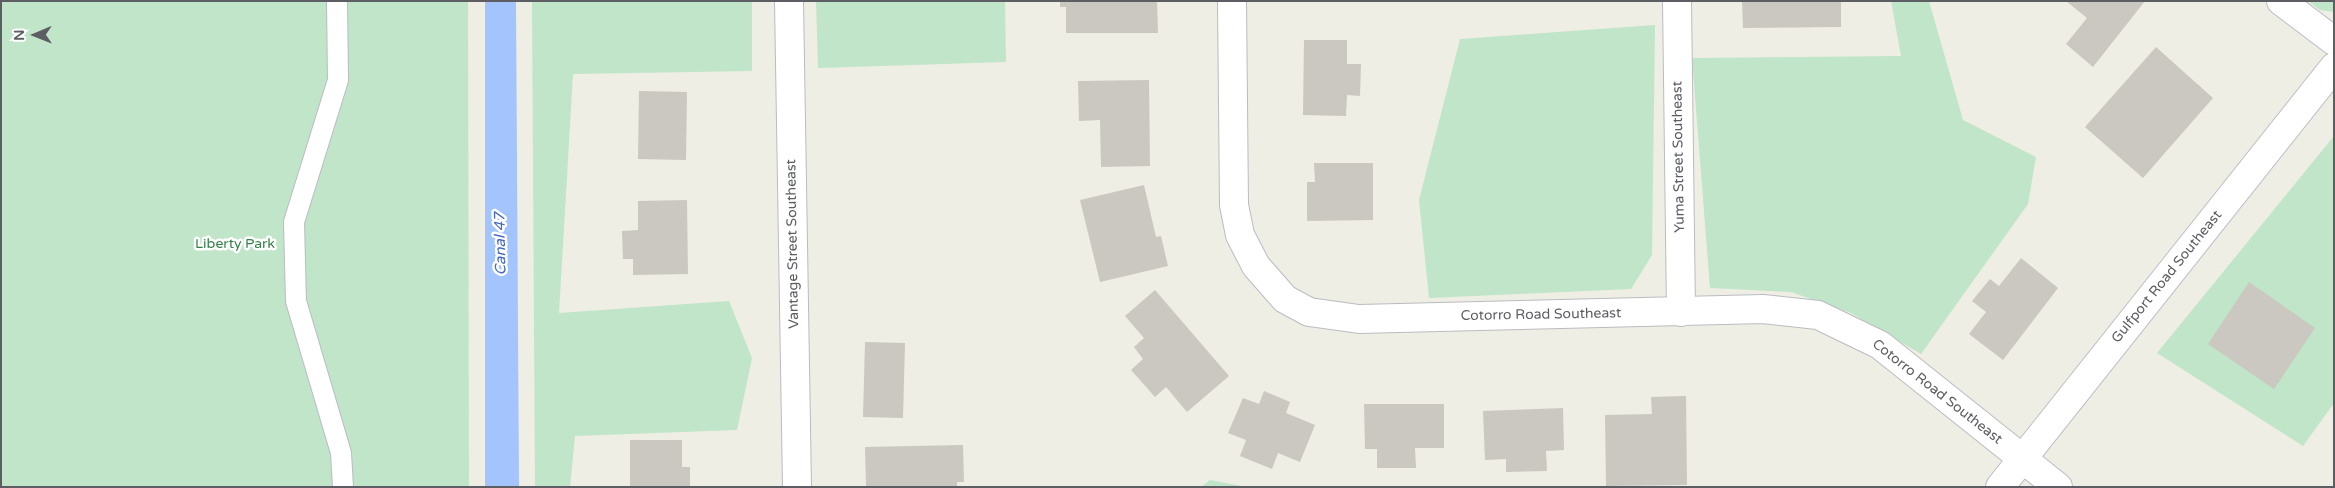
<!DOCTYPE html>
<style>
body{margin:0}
#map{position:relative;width:2335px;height:488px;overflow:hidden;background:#eeeee4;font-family:"Varela Round",sans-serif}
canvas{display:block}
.frame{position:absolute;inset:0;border:2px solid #5c5e64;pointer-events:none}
.north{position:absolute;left:10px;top:10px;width:50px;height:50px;-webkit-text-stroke:4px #fff;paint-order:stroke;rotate:269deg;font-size:14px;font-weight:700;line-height:20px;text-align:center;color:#5c5e64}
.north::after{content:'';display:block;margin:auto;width:18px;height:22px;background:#5c5e64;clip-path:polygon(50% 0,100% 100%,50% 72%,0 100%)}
</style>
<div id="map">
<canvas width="2335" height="488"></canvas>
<div class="frame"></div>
<div class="north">N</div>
</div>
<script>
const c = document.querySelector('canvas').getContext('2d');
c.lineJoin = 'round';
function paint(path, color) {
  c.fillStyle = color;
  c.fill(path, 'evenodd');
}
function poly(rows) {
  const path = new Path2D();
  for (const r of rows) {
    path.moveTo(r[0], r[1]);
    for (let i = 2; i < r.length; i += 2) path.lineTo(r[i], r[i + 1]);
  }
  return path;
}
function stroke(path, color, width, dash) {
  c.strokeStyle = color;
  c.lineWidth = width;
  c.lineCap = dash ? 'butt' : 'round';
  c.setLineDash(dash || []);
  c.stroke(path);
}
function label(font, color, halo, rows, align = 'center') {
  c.font = font + ' "Varela Round",sans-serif';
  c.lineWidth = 5;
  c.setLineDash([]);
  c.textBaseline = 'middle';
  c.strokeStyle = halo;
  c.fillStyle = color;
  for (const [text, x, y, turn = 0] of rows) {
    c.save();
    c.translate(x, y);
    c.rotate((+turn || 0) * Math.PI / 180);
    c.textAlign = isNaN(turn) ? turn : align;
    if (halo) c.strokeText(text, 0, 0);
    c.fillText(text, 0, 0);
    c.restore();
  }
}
paint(poly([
 [1,1,468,1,469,487,1,487],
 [532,1,752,1,752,71,573,74,559,313,729,301,752,358,737,430,575,436,570,487,535,487],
 [816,1,1005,1,1006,62,818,68],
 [1891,1,1929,1,1963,120,2036,157,2028,204,1921,354,1851,313,1791,292,1710,288,1692,58,1901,56],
 [2308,1,2334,1,2334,12,2320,10],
 [1655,25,1652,255,1631,289,1429,298,1419,200,1460,39],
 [2334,136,2334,403,2303,446,2157,353],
 [1210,480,1247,487,1201,487]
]), '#c0e5c8');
paint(poly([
 [485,1,516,1,519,487,485,487]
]), '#a4c4fd');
paint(poly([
 [1060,1,1157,1,1158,33,1066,33,1066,7,1060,7],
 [1742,1,1841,1,1841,27,1743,28],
 [2066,1,2145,1,2093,67,2066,44,2087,18],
 [1304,40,1347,40,1347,64,1361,64,1360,96,1347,95,1346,116,1303,115],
 [2156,47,2213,98,2143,178,2085,127],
 [1149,80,1150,166,1101,167,1100,120,1079,121,1078,81],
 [639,91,687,92,686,160,638,159],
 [1314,163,1373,163,1373,220,1307,221,1307,182,1315,182],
 [1144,185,1156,237,1161,236,1168,266,1100,282,1080,200],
 [687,200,688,274,633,275,633,259,623,259,622,231,638,230,638,201],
 [2021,258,2058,288,2003,360,1969,334,1986,312,1972,301,1990,279,1999,286],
 [2249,282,2315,328,2274,389,2208,344],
 [1155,290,1229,376,1187,412,1166,387,1155,397,1131,370,1143,359,1134,347,1144,338,1125,316],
 [865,342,905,343,903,418,863,417],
 [1264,391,1290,402,1286,413,1315,425,1300,462,1278,453,1272,469,1240,456,1246,440,1228,433,1243,398,1259,404],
 [1686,396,1687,485,1606,486,1605,415,1652,414,1651,397],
 [1364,404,1444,404,1444,448,1415,448,1416,468,1377,468,1377,449,1365,449],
 [1563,408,1564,450,1546,451,1547,471,1506,472,1506,459,1485,460,1483,411],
 [630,440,682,440,682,467,690,467,690,487,630,487],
 [963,445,964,482,957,482,957,487,866,487,865,447]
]), '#cac8c1');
const lane = poly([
 [337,1,338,80,294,222,296,301,341,453,343,487]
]);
const street = poly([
 [789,1,797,487],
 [1232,1,1234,205,1240,235,1256,266,1285,299,1309,312,1359,319,1763,309,1818,315,1880,345,2058,487],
 [1677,1,1681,312],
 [2281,1,2334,41],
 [2000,487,2334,67]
]);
stroke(lane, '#bbbcc2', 22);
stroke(street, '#bbbcc2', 30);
stroke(lane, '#fff', 20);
stroke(street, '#fff', 28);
label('14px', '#5c5e64', '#fff', [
 ["Yuma Street Southeast",1679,157,-91],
 ["Vantage Street Southeast",793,244,-91],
 ["Gulfport Road Southeast",2167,277,-51],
 ["Cotorro Road Southeast",1541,315,-1],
 ["Cotorro Road Southeast",1937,392,38]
]);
label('14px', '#368149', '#fff', [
 ["Liberty Park",235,244]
]);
label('italic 15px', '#4769c1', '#fff', [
 ["Canal 47",501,244,-91]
]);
</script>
